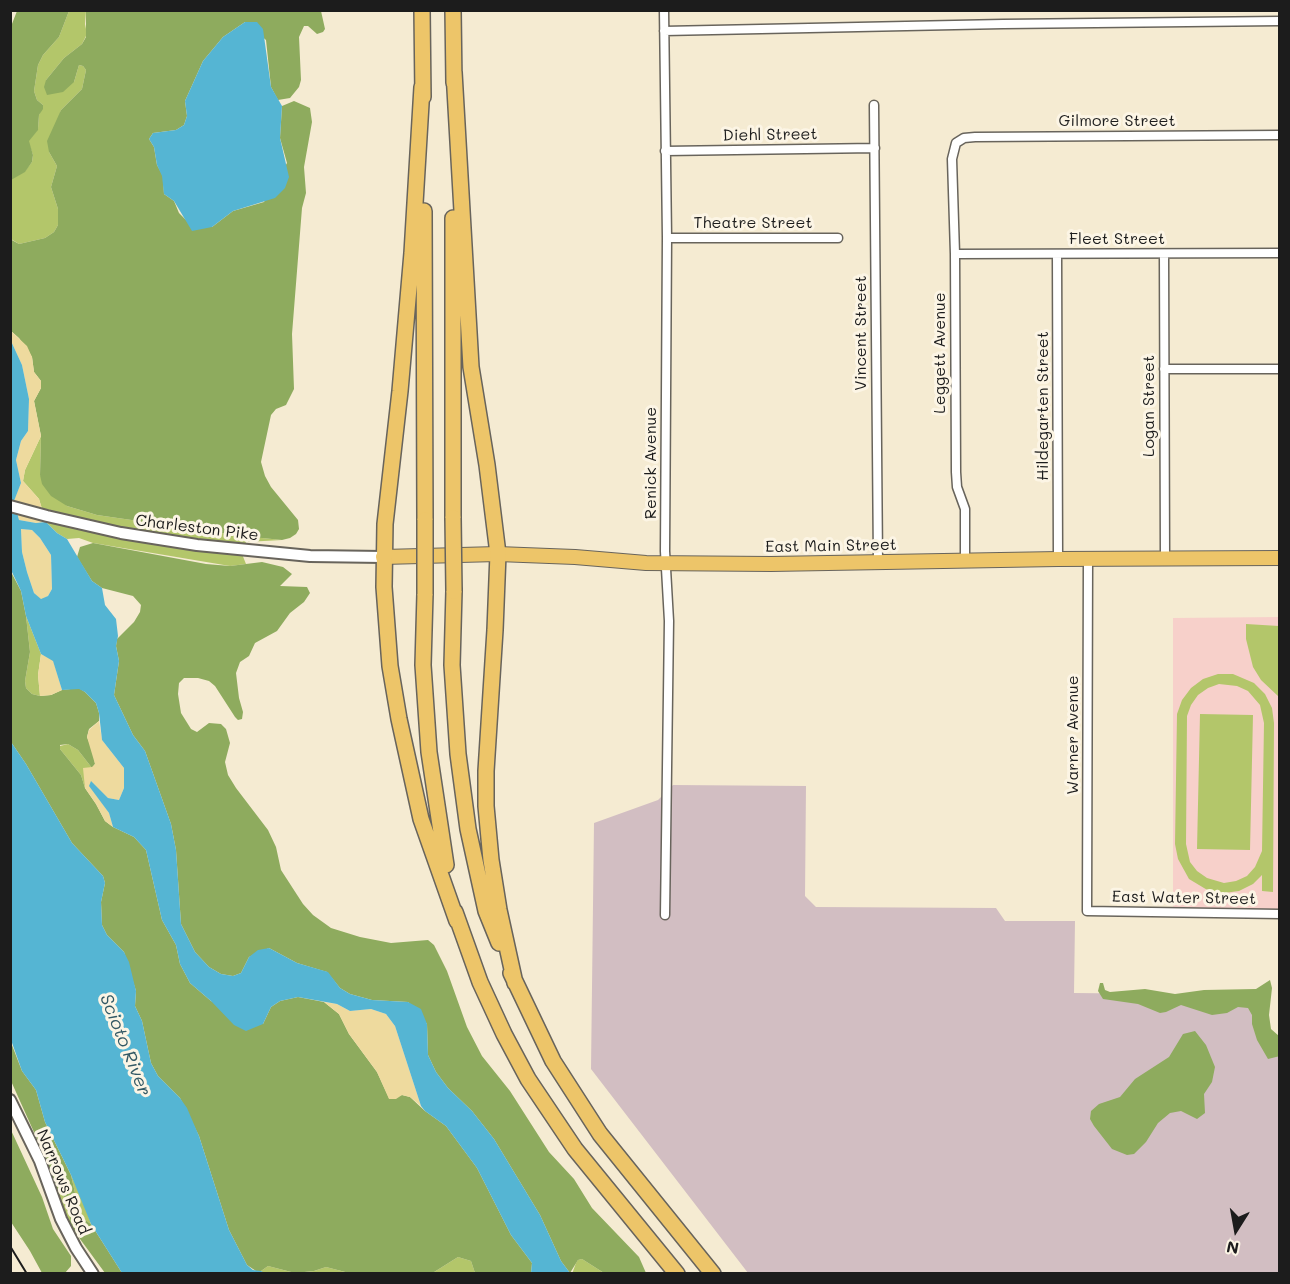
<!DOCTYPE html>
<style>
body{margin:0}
#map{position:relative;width:1290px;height:1284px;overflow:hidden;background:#f5ebd2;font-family:Mali,sans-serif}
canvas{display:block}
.frame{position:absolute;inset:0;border:12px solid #1c1c1c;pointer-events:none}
.north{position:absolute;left:1206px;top:1200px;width:60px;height:60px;-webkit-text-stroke:4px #fcf5e5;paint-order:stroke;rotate:191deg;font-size:16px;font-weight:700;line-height:24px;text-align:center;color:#1c1c1c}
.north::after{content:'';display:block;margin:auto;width:21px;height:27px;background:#1c1c1c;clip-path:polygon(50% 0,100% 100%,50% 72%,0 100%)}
</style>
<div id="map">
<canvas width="1290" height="1284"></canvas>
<div class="frame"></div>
<div class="north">N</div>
</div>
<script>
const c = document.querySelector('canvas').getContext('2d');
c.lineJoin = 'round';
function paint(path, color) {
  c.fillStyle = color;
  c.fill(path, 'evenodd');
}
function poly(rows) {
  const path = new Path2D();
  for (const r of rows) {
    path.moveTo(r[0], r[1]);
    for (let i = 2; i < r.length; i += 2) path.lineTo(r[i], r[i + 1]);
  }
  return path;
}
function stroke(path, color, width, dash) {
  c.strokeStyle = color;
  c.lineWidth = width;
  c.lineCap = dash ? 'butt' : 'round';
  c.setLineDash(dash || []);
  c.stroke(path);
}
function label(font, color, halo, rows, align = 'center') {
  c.font = font + ' Mali,sans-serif';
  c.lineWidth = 6;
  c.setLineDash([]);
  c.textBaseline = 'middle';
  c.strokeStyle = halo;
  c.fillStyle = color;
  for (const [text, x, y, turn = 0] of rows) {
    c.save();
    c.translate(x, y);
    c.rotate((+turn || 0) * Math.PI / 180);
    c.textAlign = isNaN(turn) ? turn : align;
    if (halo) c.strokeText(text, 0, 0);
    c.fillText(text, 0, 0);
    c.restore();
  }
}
paint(poly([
 [1279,617,1279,909,1173,909,1173,618]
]), '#f7d0ca');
paint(poly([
 [673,785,806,786,805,896,816,907,996,908,1005,921,1075,921,1074,993,1262,995,1264,1043,1279,1044,1279,1273,748,1273,591,1069,594,823,658,800]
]), '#d2bec2');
paint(poly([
 [69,11,86,11,85,24,87,34,82,44,64,58,46,80,74,82,79,65,83,66,86,70,82,89,61,110,49,152,57,166,51,187,58,209,58,225,54,232,45,238,19,244,11,239,10,180,25,171,32,162,33,155,28,141,38,129,39,115,43,105,37,100,34,91,38,65,43,55,59,37],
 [41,436,40,475,67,506,97,515,242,536,282,540,246,542,242,554,246,564,230,566,93,543,79,538,67,539,57,533,46,522,39,499,23,481,25,470],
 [26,616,41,654,38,675,40,696,32,694,26,688,25,681,30,652],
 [1246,624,1279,626,1279,697,1261,680,1253,667,1246,639],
 [1218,674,1233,674,1254,683,1265,694,1272,708,1274,723,1273,892,1262,891,1262,875,1253,884,1239,891,1224,893,1209,891,1189,879,1178,859,1175,844,1177,714,1182,700,1191,688,1203,679],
 [1219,684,1237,686,1248,691,1260,705,1264,723,1262,851,1255,867,1247,876,1236,881,1224,883,1207,878,1197,871,1190,862,1186,844,1187,716,1191,705,1198,695,1208,688],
 [1200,714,1253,715,1250,850,1197,849],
 [68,744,78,750,92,768,85,776,85,788,81,775,60,749,60,746],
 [71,1175,84,1203,91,1224,74,1213,69,1224,56,1187,65,1198,75,1193],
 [458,1257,471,1261,475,1273,431,1274],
 [582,1259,604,1273,572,1274,576,1263,578,1260],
 [268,1266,295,1273,314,1271,326,1267,349,1273,265,1274,261,1271]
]), '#b3c66a');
paint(poly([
 [17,11,69,11,59,37,43,55,38,65,34,91,37,100,43,105,43,109,39,115,38,130,29,141,33,155,32,162,25,172,11,180,10,29],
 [86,11,321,11,325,29,323,32,317,34,308,26,304,26,299,37,301,80,299,87,290,98,278,100,271,87,266,40,245,22,223,37,203,61,185,101,187,116,184,125,176,130,153,133,149,139,154,147,157,165,163,176,164,194,174,201,179,213,188,222,212,227,233,211,264,202,287,163,280,138,282,106,294,101,310,108,312,122,304,167,306,193,302,208,292,334,294,389,286,405,276,409,271,415,261,462,265,476,271,487,298,520,299,529,296,534,290,538,282,540,242,536,97,515,67,506,51,496,42,484,40,475,41,436,34,401,41,388,41,381,34,372,32,357,19,338,11,331,10,239,19,244,45,238,54,232,58,225,58,209,51,187,57,166,49,152,47,141,61,110,82,89,86,70,83,66,79,65,74,82,63,92,47,95,44,87,46,80,64,58,82,44,86,37],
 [93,543,206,564,230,566,262,562,283,567,292,574,280,586,307,587,310,593,304,602,290,613,277,631,255,643,249,656,240,662,236,673,239,698,243,712,242,719,238,720,235,717,215,686,209,681,198,678,184,678,179,683,178,694,181,713,191,729,197,732,209,723,221,724,226,729,230,743,225,762,228,775,236,788,268,830,276,847,281,870,303,904,313,915,331,928,360,937,391,943,428,940,434,945,447,971,467,1027,482,1056,510,1091,549,1152,574,1179,592,1208,639,1257,646,1273,604,1273,582,1259,578,1260,570,1273,561,1261,540,1215,494,1139,472,1111,448,1088,436,1072,428,1055,427,1024,408,1002,372,1000,350,994,340,988,327,972,297,963,269,948,249,957,241,973,233,976,221,974,209,967,195,952,181,924,176,850,171,824,145,751,133,735,114,695,119,661,116,646,117,639,134,622,140,612,141,605,133,596,102,588,92,581,77,557,80,547],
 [10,570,21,591,26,616,30,652,25,681,26,688,32,694,40,696,51,695,62,690,79,688,85,692,96,703,99,713,99,721,89,729,87,737,94,754,95,764,92,768,78,750,68,744,60,745,60,749,81,775,85,788,96,804,105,821,113,827,134,837,146,850,162,920,176,945,180,964,190,983,211,1001,263,1024,271,1007,280,1001,298,997,324,1002,339,1014,349,1034,377,1072,389,1098,402,1095,410,1097,425,1111,446,1126,477,1168,511,1235,532,1263,531,1273,475,1273,471,1261,458,1257,431,1274,349,1273,326,1267,314,1271,295,1273,268,1266,261,1271,256,1271,247,1265,229,1230,199,1136,180,1098,158,1076,151,1063,142,1021,135,1006,136,991,124,952,107,935,102,925,101,902,105,883,103,876,72,843,26,764,11,742],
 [1270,980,1272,988,1269,1015,1271,1029,1279,1036,1280,1056,1268,1059,1257,1040,1252,1024,1252,1015,1248,1008,1238,1007,1227,1013,1212,1015,1181,1005,1166,1012,1160,1013,1138,1004,1103,999,1098,991,1100,983,1103,983,1105,990,1110,992,1145,989,1175,994,1204,990,1256,989],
 [1195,1031,1206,1045,1215,1067,1212,1082,1204,1094,1205,1113,1197,1119,1181,1111,1170,1113,1158,1123,1146,1142,1134,1154,1127,1155,1112,1149,1094,1126,1090,1119,1091,1111,1099,1104,1120,1097,1135,1079,1169,1057,1183,1034],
 [10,1040,22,1071,36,1090,45,1122,71,1175,75,1193,73,1199,65,1198,56,1187,42,1150,11,1081],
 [10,1128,42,1197,53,1229,71,1256,71,1266,65,1273,42,1273,30,1251,11,1222],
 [71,1213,75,1213,91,1224,122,1273,105,1273,69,1224]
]), '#8eab5e');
paint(poly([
 [11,331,27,346,32,357,34,372,41,381,41,388,34,401,41,436,25,470,23,481,39,499,46,522,36,523,19,520,14,500,21,483,16,460,21,441,28,431,29,399,22,365,11,341],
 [21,529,32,530,40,538,51,555,52,589,48,596,41,600,34,593,27,572,22,552],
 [41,654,53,660,62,690,51,695,40,696,38,675],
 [99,721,102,740,124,768,124,788,119,800,108,798,91,782,90,786,109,813,113,827,105,821,96,804,85,788,83,768,92,767,95,764,87,737,89,730],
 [324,1002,337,1004,350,1011,371,1009,386,1014,395,1026,421,1106,410,1097,402,1095,396,1099,389,1099,377,1072,349,1034,339,1014]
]), '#eeda9e');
paint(poly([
 [245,22,257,22,263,29,271,87,282,106,280,138,289,177,285,188,275,198,233,211,212,227,192,231,174,201,164,194,162,176,157,165,154,147,149,139,153,133,176,130,184,125,187,116,185,101,203,61,223,37],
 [11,341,22,365,29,399,28,431,21,441,16,460,21,483,14,501,19,520,36,523,46,522,57,533,67,539,92,581,102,588,105,605,116,619,118,636,116,646,119,661,114,695,133,735,145,751,171,824,176,850,181,924,195,952,209,967,221,974,233,976,241,973,249,957,258,950,269,948,297,963,328,972,340,988,350,994,372,1000,408,1002,421,1009,427,1024,428,1055,436,1072,448,1088,472,1111,494,1139,540,1215,561,1261,570,1273,531,1273,532,1263,511,1235,477,1168,446,1126,425,1111,421,1106,395,1026,386,1014,371,1009,350,1011,337,1004,298,997,280,1001,271,1007,263,1024,246,1031,234,1025,211,1001,190,983,180,964,176,945,162,920,146,850,134,837,113,827,109,813,89,786,91,781,108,798,119,800,124,788,124,768,102,740,99,713,96,703,85,692,79,689,62,690,53,661,41,654,26,616,21,591,11,570],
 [21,529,32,530,40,538,51,555,52,589,48,596,41,599,34,593,27,572,22,552],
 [11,742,26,764,72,843,103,876,105,883,101,902,102,925,107,935,124,952,129,962,136,991,135,1006,142,1021,151,1063,158,1076,180,1098,187,1108,199,1136,229,1230,247,1265,253,1270,261,1271,265,1273,122,1273,91,1224,71,1175,45,1122,36,1090,22,1071,11,1040]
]), '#55b5d3');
const minor = poly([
 [664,10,667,238,665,551,669,621,665,915],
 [664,31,1003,24,1280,21],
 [874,105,878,562],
 [665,151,875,148],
 [667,238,838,238],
 [955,254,1280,253],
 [1057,254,1058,559],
 [1164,254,1165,559],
 [1164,369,1280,369],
 [1088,559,1087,911,1280,914],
 [965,561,965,509,957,487,956,472,955,254,952,159,956,143,964,138,975,137,1280,135]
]);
const tertiary = poly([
 [10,506,47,516,121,533,197,545,310,556,383,557],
 [10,1100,40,1161,61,1219,76,1248,93,1274]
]);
const primary = poly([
 [383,557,498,554,575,557,646,563,771,564,1058,559,1280,558]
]);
const motorway = poly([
 [422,10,423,97],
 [453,10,454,83],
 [454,72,471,367,487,465,498,554,495,630,486,771,486,806,491,860,499,910,515,983],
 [422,87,412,253,400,391,385,524,384,587,390,666,399,719,421,819,457,921],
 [424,211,425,520],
 [453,218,453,518],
 [454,591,452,665,458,754,468,829,486,911,499,943],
 [425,594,423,665,429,752,446,865],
 [455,912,480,982,504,1034,528,1079,575,1149,677,1274],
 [511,973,553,1061,600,1134,713,1274]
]);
stroke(minor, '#68645c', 11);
stroke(tertiary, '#68645c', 14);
stroke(primary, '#68645c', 16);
stroke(motorway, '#68645c', 18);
stroke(minor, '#fff', 8);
stroke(tertiary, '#fff', 10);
stroke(primary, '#edc569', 14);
stroke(motorway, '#edc569', 15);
stroke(poly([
 [10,1246,27,1274]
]), '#1c1c1c', 2);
const motorwayBridge = poly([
 [453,518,454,591],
 [425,594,425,520]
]);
stroke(motorwayBridge, '#68645c', 18, []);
stroke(motorwayBridge, '#edc569', 15);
label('16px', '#1c1c1c', '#fcf5e5', [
 ["Gilmore Street",1117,121],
 ["Diehl Street",770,135,-1],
 ["Theatre Street",753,223],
 ["Fleet Street",1117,239],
 ["Vincent Street",861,333,-90],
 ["Leggett Avenue",940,353,-90],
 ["Hildegarten Street",1043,406,-90],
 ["Logan Street",1149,406,-90],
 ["Renick Avenue",651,463,-90],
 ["Charleston Pike",197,528,7],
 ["East Main Street",831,546,-1],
 ["Warner Avenue",1073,735,-90],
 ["East Water Street",1184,898,1],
 ["Narrows Road",63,1182,67]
]);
label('italic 18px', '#335965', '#fcf5e5', [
 ["Scioto River",125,1045,68]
]);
</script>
